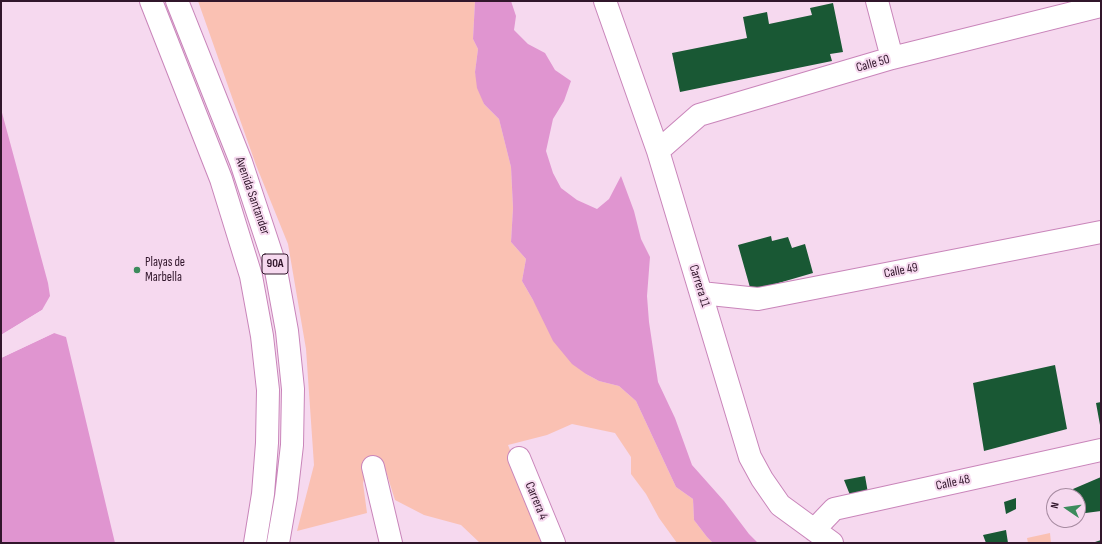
<!DOCTYPE html>
<style>
body{margin:0}
#map{position:relative;width:1102px;height:544px;overflow:hidden;background:#f6d9ef;font-family:"Sofia Sans Condensed",sans-serif}
canvas{display:block}
.frame{position:absolute;inset:0;border:2px solid #31162b;pointer-events:none}
.north{position:absolute;left:1046px;top:488px;width:40px;height:40px;box-sizing:border-box;background:#f6d9ef;border:1px solid #a78ba1;border-radius:50%;rotate:283deg;font-size:11px;font-weight:700;line-height:16px;text-align:center;color:#31162b}
.north::after{content:'';display:block;margin:auto;width:14px;height:18px;background:#3c8b5c;clip-path:polygon(50% 0,100% 100%,50% 72%,0 100%)}
</style>
<div id="map">
<canvas width="1102" height="544"></canvas>
<div class="frame"></div>
<div class="north">N</div>
</div>
<script>
const c = document.querySelector('canvas').getContext('2d');
c.lineJoin = 'round';
function paint(path, color) {
  c.fillStyle = color;
  c.fill(path, 'evenodd');
}
function poly(rows) {
  const path = new Path2D();
  for (const r of rows) {
    path.moveTo(r[0], r[1]);
    for (let i = 2; i < r.length; i += 2) path.lineTo(r[i], r[i + 1]);
  }
  return path;
}
function stroke(path, color, width, dash) {
  c.strokeStyle = color;
  c.lineWidth = width;
  c.lineCap = dash ? 'butt' : 'round';
  c.setLineDash(dash || []);
  c.stroke(path);
}
function label(font, color, halo, rows, align = 'center') {
  c.font = font + ' "Sofia Sans Condensed",sans-serif';
  c.lineWidth = 4;
  c.setLineDash([]);
  c.textBaseline = 'middle';
  c.strokeStyle = halo;
  c.fillStyle = color;
  for (const [text, x, y, turn = 0] of rows) {
    c.save();
    c.translate(x, y);
    c.rotate((+turn || 0) * Math.PI / 180);
    c.textAlign = isNaN(turn) ? turn : align;
    if (halo) c.strokeText(text, 0, 0);
    c.fillText(text, 0, 0);
    c.restore();
  }
}
paint(poly([
 [198,1,475,1,473,39,478,49,475,72,484,104,499,119,511,167,513,208,511,242,526,259,522,281,533,300,586,374,599,381,619,386,636,401,676,487,693,499,694,520,707,537,713,543,677,543,659,518,646,494,631,474,631,457,615,433,572,424,547,435,508,445,546,543,480,543,461,525,424,515,395,500,383,462,370,459,363,483,367,513,297,531,314,465,306,349,288,244,256,165],
 [1050,533,1051,543,1028,543,1027,538]
]), '#fac1b3');
paint(poly([
 [475,1,511,1,516,16,514,30,528,44,545,53,555,70,571,81,564,101,553,119,546,151,553,173,561,188,577,200,597,209,609,199,621,176,634,211,641,239,650,257,647,296,649,322,658,382,675,418,692,465,724,501,749,534,758,543,713,543,707,537,694,520,693,499,676,487,636,401,619,386,599,381,586,374,572,364,553,341,533,300,522,281,526,259,511,242,513,208,511,167,499,119,484,104,477,88,475,72,478,49,473,39],
 [1,109,48,283,50,296,42,310,1,335],
 [54,333,66,337,115,543,1,543,1,358]
]), '#e095d0');
paint(poly([
 [42,310,43,312,1,337,1,335],
 [53,332,54,333,1,358,1,356]
]), '#f6d9ef');
paint(poly([
 [833,3,843,52,830,54,832,61,680,92,672,53,747,38,743,17,767,12,769,24,812,15,810,8],
 [771,236,772,241,788,237,792,248,805,244,813,273,751,291,738,245],
 [1055,365,1067,429,984,451,973,383],
 [1101,402,1101,425,1100,425,1096,403],
 [865,476,868,493,850,495,844,480],
 [1101,477,1101,511,1078,514,1078,496,1075,496,1073,489],
 [1016,498,1016,509,1006,514,1004,502],
 [1006,530,1008,543,986,543,983,535],
 [1101,540,1101,543,1092,543]
]), '#195834');
const minor = poly([
 [605,1,658,151,750,457,762,479,780,505,832,543],
 [877,1,892,58],
 [658,151,699,115,892,58,1101,6],
 [701,293,758,299,1101,232],
 [519,458,554,543],
 [373,467,391,543],
 [814,530,834,509,1101,450]
]);
const highway = poly([
 [151,1,221,179,251,276,262,336,268,390,267,443,263,494,255,543],
 [177,1,241,162,275,265,287,331,293,389,292,445,286,497,278,543]
]);
stroke(minor, '#c985ba', 24);
stroke(highway, '#c985ba', 24);
stroke(minor, '#fff', 22);
stroke(highway, '#fff', 22);
for (const [x, y, r, color] of [
 [137,270,4,"#3c8b5c"]
]) {
  const dot = new Path2D();
  dot.arc(x, y, r, 0, 2 * Math.PI);
  c.fillStyle = color;
  c.fill(dot);
  stroke(dot, '#f6d9ef', 1.5);
}
for (const [x, y, w] of [
 [275,264,26]
]) {
  const box = new Path2D();
  box.roundRect(x - w / 2, y - 10, w, 20, 3);
  c.fillStyle = '#f6d9ef';
  c.fill(box);
  stroke(box, '#31162b', 1);
}
label('bold 12px', '#31162b', null, [
 ["90A",275,264]
]);
label('13px', '#31162b', '#f6d9ef', [
 ["Calle 50",873,64,-16],
 ["Avenida Santander",252,196,71],
 ["Calle 49",901,271,-11],
 ["Carrera 11",699,286,73],
 ["Calle 48",953,483,-12],
 ["Carrera 4",536,501,67]
]);
label('13px', '#31162b', '#f6d9ef', [
 ["Playas de",145,263],
 ["Marbella",145,278]
], 'left');
</script>
